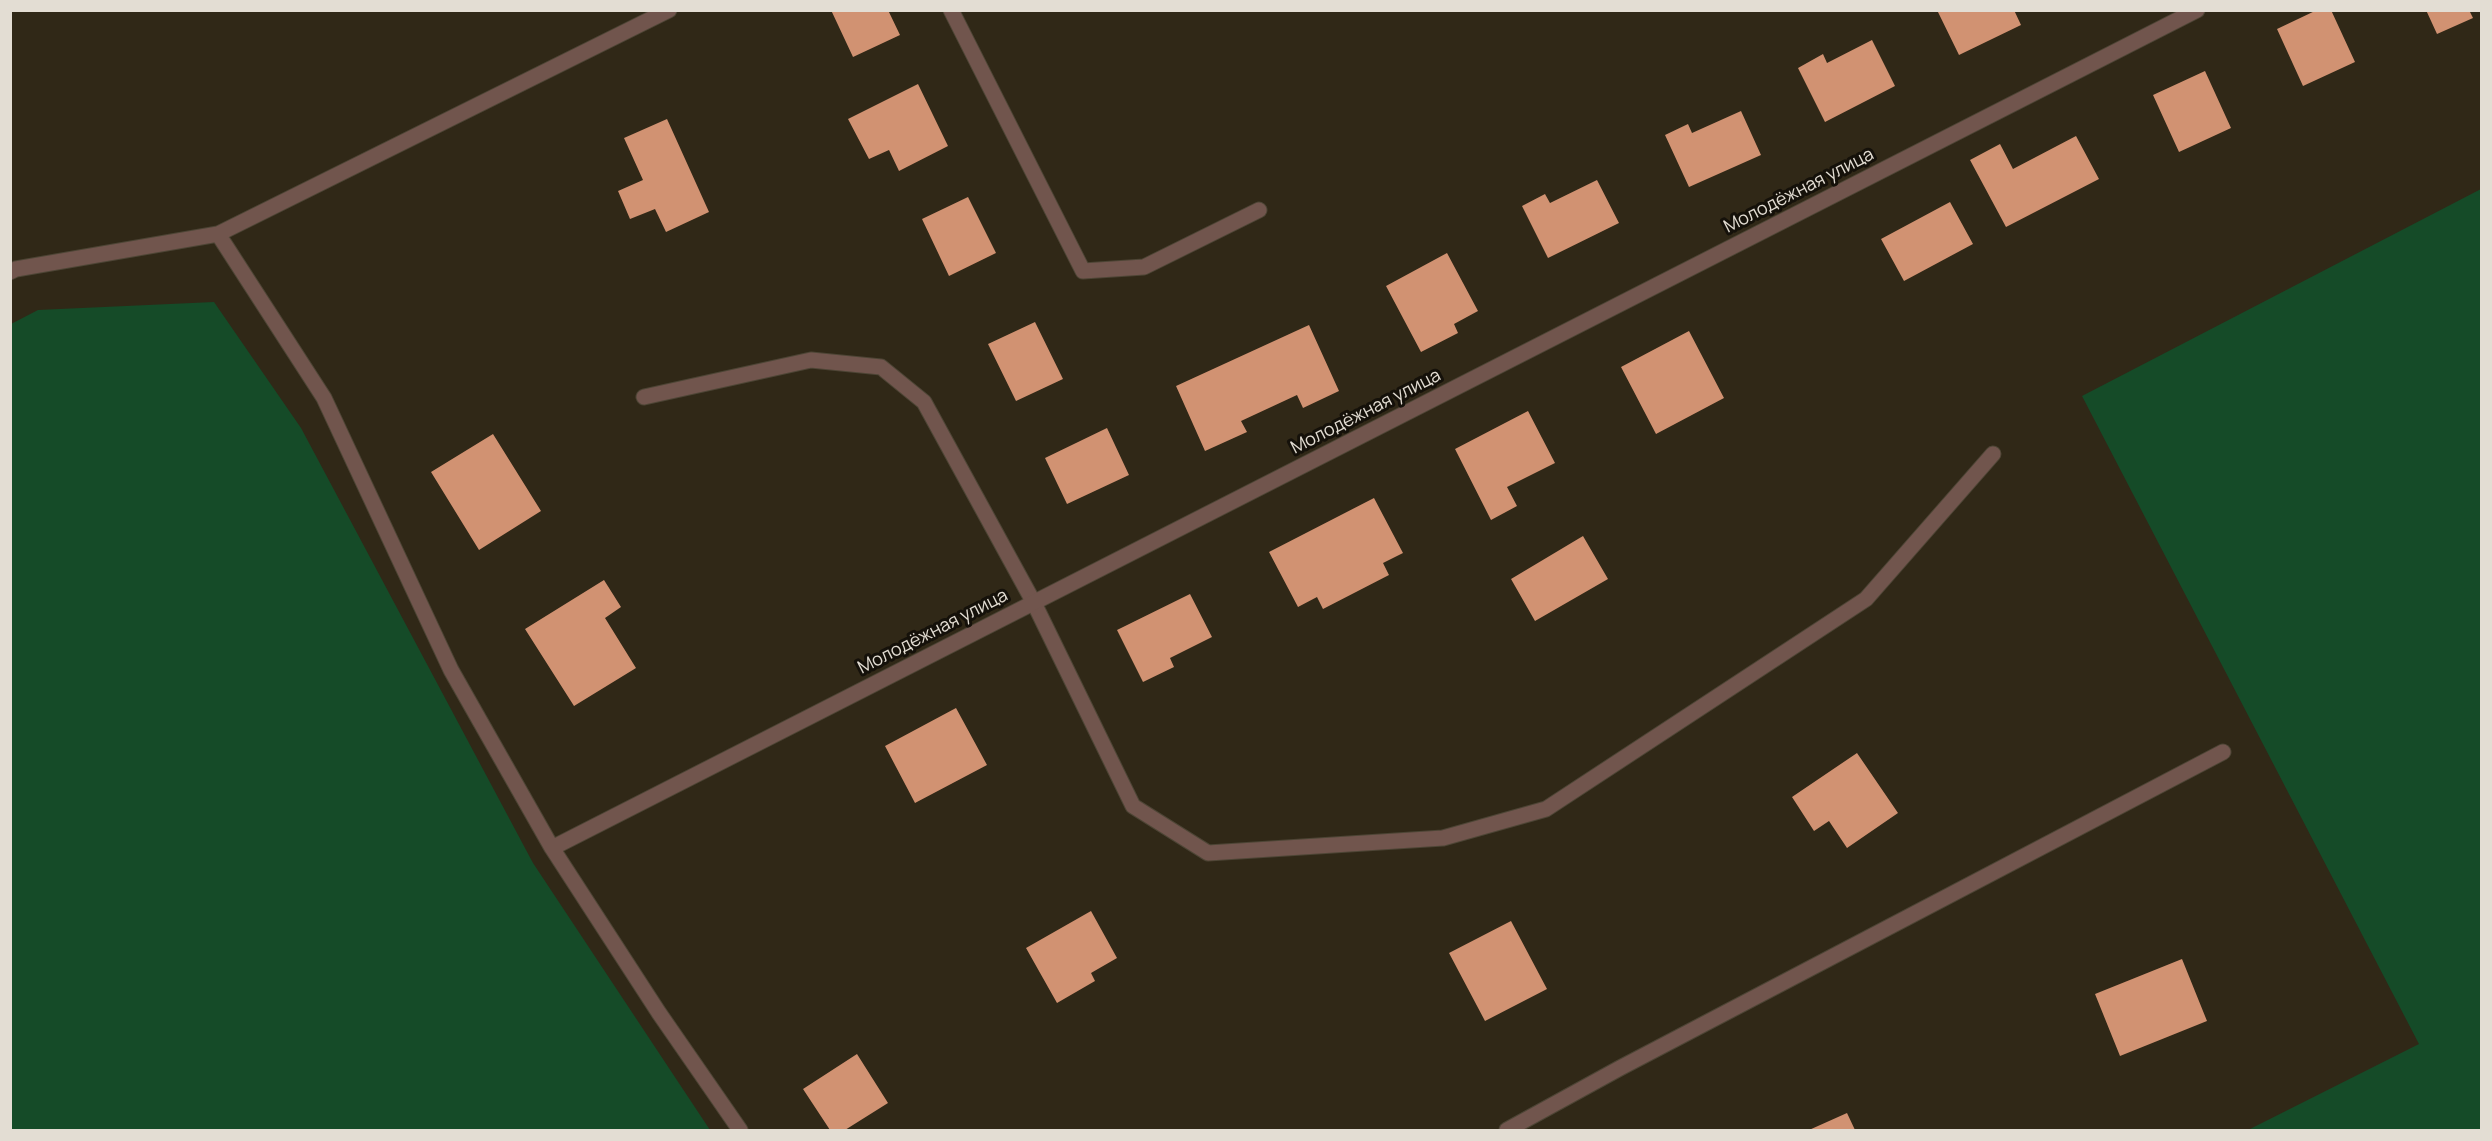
<!DOCTYPE html>
<meta charset="utf-8">
<style>
body{margin:0}
#map{position:relative;width:2492px;height:1141px;overflow:hidden;background:#302817;font-family:Manrope,sans-serif}
canvas{display:block}
.frame{position:absolute;inset:0;border:12px solid #e3ddd3;pointer-events:none}
</style>
<div id="map">
<canvas width="2492" height="1141"></canvas>
<div class="frame"></div>
</div>
<script>
const c = document.querySelector('canvas').getContext('2d');
c.lineJoin = 'round';
function paint(path, color) {
  c.fillStyle = color;
  c.fill(path, 'evenodd');
}
function poly(rows) {
  const path = new Path2D();
  for (const r of rows) {
    path.moveTo(r[0], r[1]);
    for (let i = 2; i < r.length; i += 2) path.lineTo(r[i], r[i + 1]);
  }
  return path;
}
function stroke(path, color, width, dash) {
  c.strokeStyle = color;
  c.lineWidth = width;
  c.lineCap = dash ? 'butt' : 'round';
  c.setLineDash(dash || []);
  c.stroke(path);
}
function label(font, color, halo, rows, align = 'center') {
  c.font = font + ' Manrope,sans-serif';
  c.lineWidth = 6;
  c.setLineDash([]);
  c.textBaseline = 'middle';
  c.strokeStyle = halo;
  c.fillStyle = color;
  for (const [text, x, y, turn = 0] of rows) {
    c.save();
    c.translate(x, y);
    c.rotate((+turn || 0) * Math.PI / 180);
    c.textAlign = isNaN(turn) ? turn : align;
    if (halo) c.strokeText(text, 0, 0);
    c.fillText(text, 0, 0);
    c.restore();
  }
}
paint(poly([
 [2481,189,2481,1130,2248,1130,2419,1044,2082,396],
 [214,302,301,428,533,863,710,1130,11,1130,11,324,38,310]
]), '#154b28');
paint(poly([
 [831,10,888,10,900,35,853,57],
 [1937,10,2014,10,2021,25,1959,55],
 [2317,10,2331,10,2355,62,2303,86,2277,29],
 [2426,10,2469,10,2473,18,2437,34],
 [1872,40,1895,86,1825,122,1798,68,1823,54,1827,63],
 [2205,71,2231,128,2179,152,2153,95],
 [918,84,948,146,899,171,889,150,869,159,848,119],
 [1741,111,1761,155,1689,187,1665,135,1688,124,1692,133],
 [667,119,709,212,666,232,655,209,630,219,618,191,643,180,624,138],
 [2076,136,2099,179,2006,227,1970,160,2000,144,2013,169],
 [1597,180,1619,223,1548,258,1522,206,1545,194,1550,203],
 [968,197,996,253,949,276,922,219],
 [1950,202,1973,244,1904,281,1881,239],
 [1447,253,1478,311,1454,324,1458,333,1421,352,1386,286],
 [1035,322,1063,379,1016,401,988,344],
 [1309,325,1339,391,1303,408,1297,395,1241,421,1247,432,1205,451,1176,386],
 [1689,331,1724,398,1656,434,1621,367],
 [1528,411,1555,463,1507,487,1517,506,1491,520,1455,449],
 [1107,428,1129,475,1067,504,1045,458],
 [493,434,541,511,479,550,431,472],
 [1374,498,1403,553,1383,563,1389,575,1323,609,1317,597,1298,607,1269,552],
 [1583,536,1608,579,1535,621,1511,579],
 [604,580,621,607,605,618,636,668,574,706,525,629],
 [1190,594,1212,637,1170,658,1174,667,1143,682,1117,630],
 [956,708,987,765,915,803,885,746],
 [1857,753,1898,813,1847,848,1829,821,1814,831,1792,797],
 [1091,911,1117,958,1091,973,1095,981,1057,1003,1026,948],
 [1511,921,1547,989,1485,1021,1449,953],
 [2182,959,2207,1021,2120,1056,2095,994],
 [857,1054,888,1103,845,1130,830,1130,803,1089],
 [1847,1113,1855,1130,1809,1130]
]), '#d19272');
const lane = poly([
 [951,10,1083,271,1144,267,1259,210],
 [644,397,811,360,881,367,924,402,1034,603,1133,806,1208,853,1443,838,1546,809,1866,599,1993,454]
]);
const street = poly([
 [218,234,324,398,451,670,552,848,659,1013,740,1130],
 [10,272,16,269,218,234,669,10],
 [552,848,2197,10],
 [1507,1130,1620,1068,2223,752]
]);
stroke(lane, '#4d4535', 17);
stroke(street, '#4d4535', 17);
stroke(lane, '#71554d', 15);
stroke(street, '#71554d', 15);
label('18px', '#e3ddd3', '#15110a', [
 ["Молодёжная улица",1799,191,-27],
 ["Молодёжная улица",1366,412,-27],
 ["Молодёжная улица",933,632,-27]
]);
</script>
